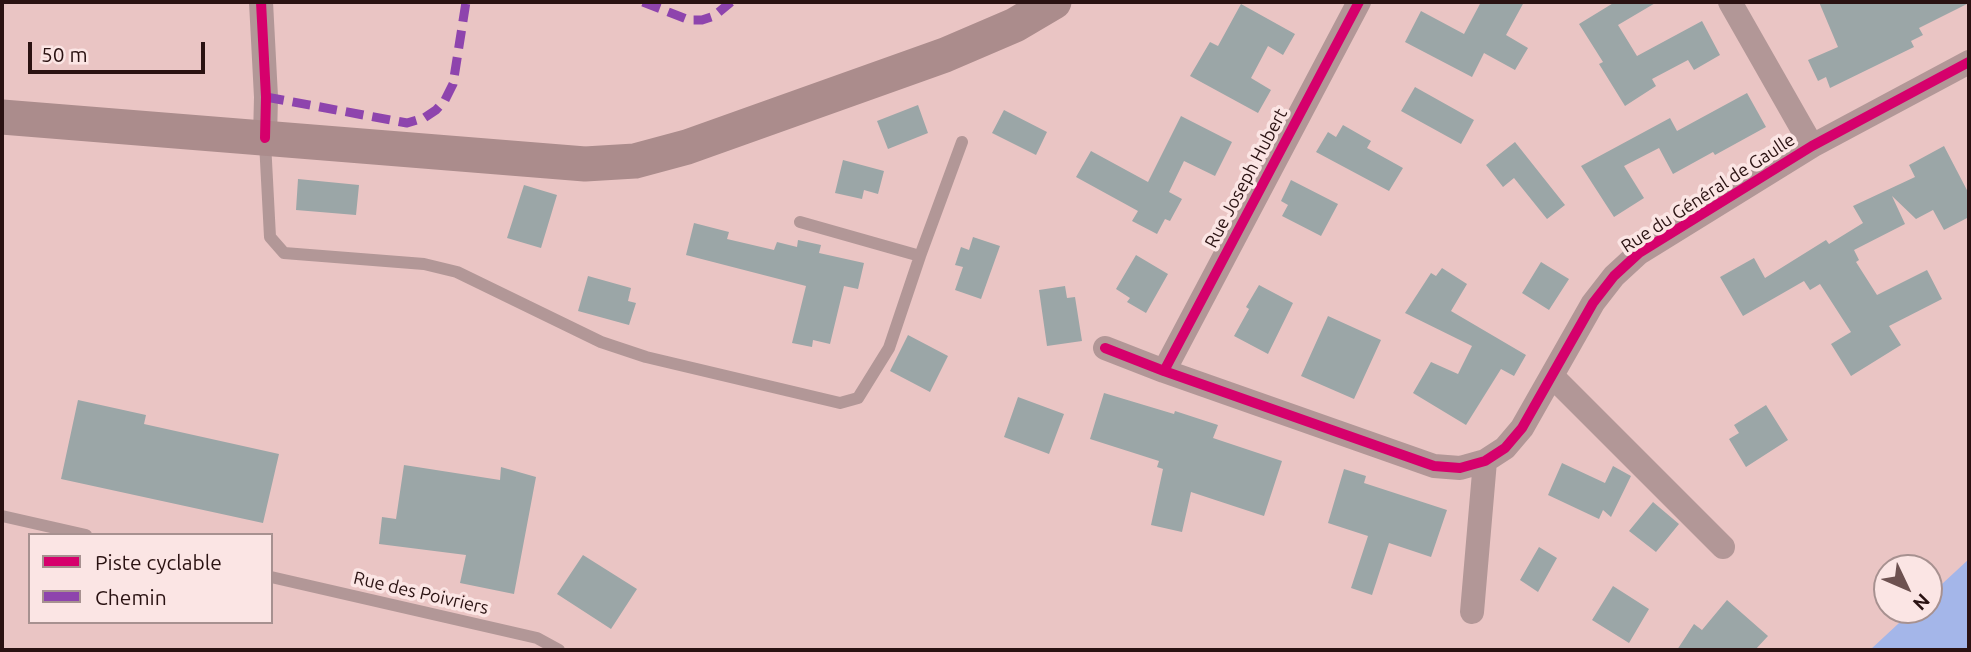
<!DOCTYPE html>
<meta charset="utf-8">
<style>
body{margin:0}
#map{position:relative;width:1971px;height:652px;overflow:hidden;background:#eac5c4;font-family:Ubuntu,sans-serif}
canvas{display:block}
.frame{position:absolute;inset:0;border:4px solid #2a1212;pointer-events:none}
.legend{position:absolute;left:28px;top:533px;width:245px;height:91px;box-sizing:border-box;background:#fbe5e4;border:2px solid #a79190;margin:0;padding:9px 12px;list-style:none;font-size:21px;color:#2a1212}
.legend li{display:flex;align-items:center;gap:14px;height:35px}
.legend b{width:35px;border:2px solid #a79190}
.north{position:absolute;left:1873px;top:554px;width:70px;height:70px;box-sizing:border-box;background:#fbe5e4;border:2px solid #a79190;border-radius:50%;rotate:134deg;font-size:19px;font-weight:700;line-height:28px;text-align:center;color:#2a1212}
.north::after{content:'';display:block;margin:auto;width:24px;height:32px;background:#6d5150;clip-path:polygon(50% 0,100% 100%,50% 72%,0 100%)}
.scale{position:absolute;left:28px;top:42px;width:177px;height:32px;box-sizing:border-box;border:4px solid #2a1212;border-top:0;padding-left:9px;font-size:21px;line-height:24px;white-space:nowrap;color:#2a1212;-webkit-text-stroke:5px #fbe5e4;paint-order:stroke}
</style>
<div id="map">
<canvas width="1971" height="652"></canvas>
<div class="frame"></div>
<ul class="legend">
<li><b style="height:9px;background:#d6006c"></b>Piste cyclable</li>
<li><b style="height:9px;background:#8e44ad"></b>Chemin</li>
</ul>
<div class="north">N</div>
<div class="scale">50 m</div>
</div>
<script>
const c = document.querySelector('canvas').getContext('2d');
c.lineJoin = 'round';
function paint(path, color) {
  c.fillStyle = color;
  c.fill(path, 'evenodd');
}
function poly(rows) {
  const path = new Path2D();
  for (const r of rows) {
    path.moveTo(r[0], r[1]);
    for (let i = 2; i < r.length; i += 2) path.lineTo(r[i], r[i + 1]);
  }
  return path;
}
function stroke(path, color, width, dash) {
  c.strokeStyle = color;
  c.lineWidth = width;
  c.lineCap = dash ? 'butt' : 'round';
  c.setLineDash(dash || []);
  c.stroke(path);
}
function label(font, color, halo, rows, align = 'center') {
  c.font = font + ' Ubuntu,sans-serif';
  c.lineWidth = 7;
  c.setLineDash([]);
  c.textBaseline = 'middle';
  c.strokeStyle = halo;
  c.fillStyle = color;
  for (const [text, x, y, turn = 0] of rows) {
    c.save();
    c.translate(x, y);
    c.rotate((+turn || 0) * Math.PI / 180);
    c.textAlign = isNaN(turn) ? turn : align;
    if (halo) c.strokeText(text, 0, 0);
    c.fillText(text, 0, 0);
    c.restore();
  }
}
paint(poly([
 [1969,559,1969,650,1870,650,1913,610,1929,610,1929,596]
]), '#a4b6e9');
paint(poly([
 [1481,2,1524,2,1506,35,1528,48,1515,70,1484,53,1472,77,1405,42,1421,11,1464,34],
 [1615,2,1657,2,1618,25,1637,56,1702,21,1720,55,1694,70,1688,60,1652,79,1656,86,1625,106,1599,64,1603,62,1579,24],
 [1819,2,1969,2,1969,3,1919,28,1923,35,1911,41,1914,47,1830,88,1826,77,1818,81,1808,60,1838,47],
 [1241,4,1295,34,1283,55,1268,46,1251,78,1271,90,1258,113,1190,76,1210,42,1218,46],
 [1415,87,1474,120,1461,144,1401,111],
 [1747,93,1766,127,1715,155,1713,152,1673,174,1659,148,1624,166,1644,198,1614,217,1581,166,1670,118,1677,131],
 [918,105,928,133,888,149,877,121],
 [1004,110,1047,132,1036,155,992,133],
 [1181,116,1232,142,1215,176,1184,161,1169,192,1182,199,1170,221,1165,219,1157,234,1132,221,1138,211,1076,177,1091,151,1148,182],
 [1343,125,1371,141,1367,148,1403,168,1389,191,1316,152,1328,132,1336,137],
 [1515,142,1565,205,1547,219,1514,178,1503,187,1486,165],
 [1944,146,1969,194,1969,217,1944,230,1933,210,1916,219,1892,196,1905,224,1854,250,1859,260,1856,262,1877,295,1927,270,1942,299,1889,326,1901,345,1851,376,1831,344,1851,332,1820,284,1810,290,1804,281,1743,316,1720,277,1754,258,1765,278,1826,240,1829,244,1863,223,1853,206,1915,177,1909,165],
 [843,160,884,171,878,194,864,190,862,199,835,193],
 [298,179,359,185,356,215,296,210],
 [1291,180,1338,204,1321,236,1282,216,1288,205,1281,201],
 [524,185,557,195,541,248,507,238],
 [694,223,729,232,727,239,774,250,777,242,797,247,798,240,821,245,819,253,864,263,858,289,844,286,830,344,813,340,812,347,792,343,806,286,686,255],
 [973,237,1000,246,981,299,955,290,963,267,955,265,961,247,969,250],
 [1136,255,1168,274,1146,313,1127,302,1130,298,1116,289],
 [1541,262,1569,279,1549,310,1522,293],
 [1442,268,1467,284,1451,311,1526,355,1514,376,1501,369,1466,425,1413,393,1431,362,1458,374,1472,346,1405,313,1431,273,1436,276],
 [588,276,631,288,628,301,636,303,629,325,578,311],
 [1259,285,1293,303,1268,354,1234,336,1249,309,1246,307],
 [1065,286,1067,298,1075,297,1082,341,1047,346,1039,290],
 [1328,316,1381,340,1354,399,1301,376],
 [908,335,948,356,930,392,890,371],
 [1104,393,1174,414,1175,411,1218,425,1213,438,1282,461,1264,516,1191,492,1182,532,1151,525,1163,469,1157,467,1159,461,1090,439],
 [1018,397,1064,414,1049,454,1004,437],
 [78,400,146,415,144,424,279,454,263,523,61,479],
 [1766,405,1788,440,1746,467,1729,439,1739,433,1734,425],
 [1562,463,1605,483,1613,466,1631,476,1611,517,1603,510,1599,519,1548,495],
 [404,465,500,480,501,467,536,477,514,594,460,583,466,555,379,544,382,517,396,519],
 [1344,469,1366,476,1364,483,1447,510,1431,557,1389,543,1372,595,1351,588,1368,536,1328,523],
 [1653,502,1679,524,1656,552,1629,531],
 [1539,547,1557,558,1538,592,1520,580],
 [583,555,637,589,611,629,557,594],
 [1613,586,1649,609,1629,643,1592,620],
 [1727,600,1768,636,1755,650,1677,650,1694,624,1702,630]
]), '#9ba6a7');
stroke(poly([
 [265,142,270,237,284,253,424,264,457,272,601,342,646,357,840,403,858,398,889,348,920,256,962,142],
 [800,222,920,256],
 [2,516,86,535],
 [271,577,537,638,559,650]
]), '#b29797', 12);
stroke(poly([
 [261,2,266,97,265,138],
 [1730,2,1812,146],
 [1105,348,1164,371,1434,466,1460,468,1485,461,1505,448,1522,428,1593,303,1614,276,1639,253,1812,146,1969,62],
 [1164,371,1359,2],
 [1552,376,1723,547],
 [1472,612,1485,461]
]), '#b29797', 24);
stroke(poly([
 [2,117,585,164,635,161,687,147,945,55,1015,25,1054,2]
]), '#ab8c8c', 35);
stroke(poly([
 [643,2,689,20,702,20,714,16,731,2],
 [266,97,407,123,424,118,436,110,445,100,453,84,466,2]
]), '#8e44ad', 9, [18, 9]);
stroke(poly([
 [261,2,266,97,265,138],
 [1105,348,1164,371,1434,466,1460,468,1485,461,1505,448,1522,428,1593,303,1614,276,1639,253,1812,146,1969,62],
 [1164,371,1359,2]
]), '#d6006c', 10);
label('18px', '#2a1212', '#fbe5e4', [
 ["Rue Joseph Hubert",1246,178,-62],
 ["Rue du Général de Gaulle",1708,193,-33],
 ["Rue des Poivriers",421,593,13]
]);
</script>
